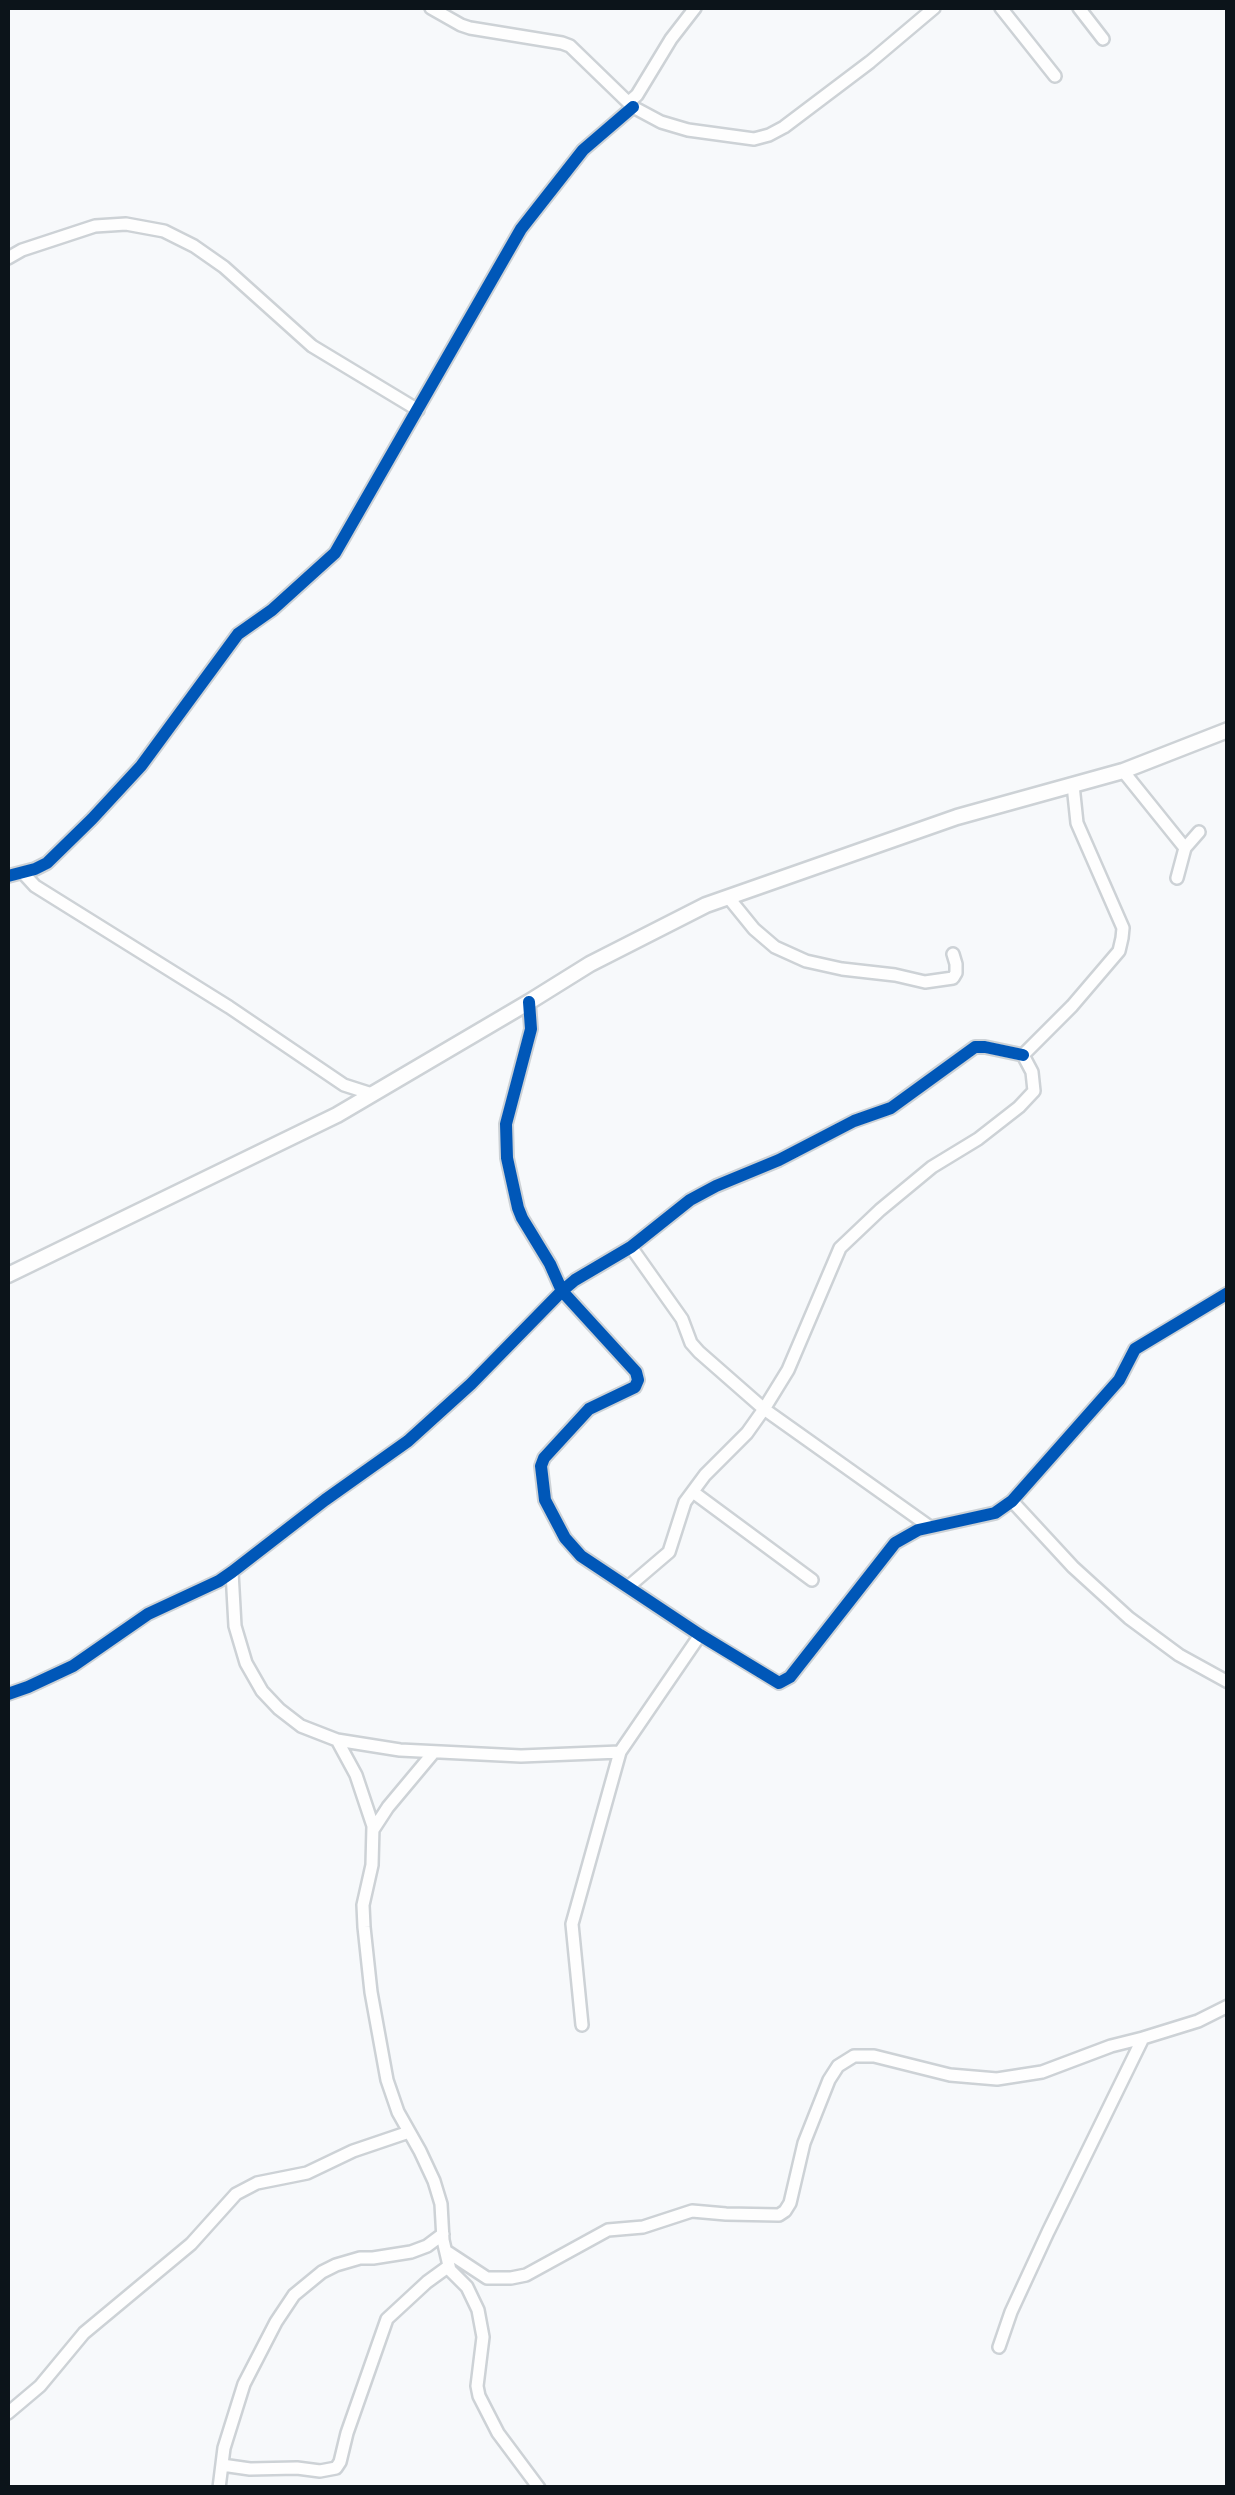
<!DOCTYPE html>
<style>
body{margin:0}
#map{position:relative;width:1235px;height:2495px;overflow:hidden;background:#f7f9fb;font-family:Arial,sans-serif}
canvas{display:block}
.frame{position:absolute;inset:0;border:10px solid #0c141a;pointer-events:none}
</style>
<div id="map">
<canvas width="1235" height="2495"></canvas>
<div class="frame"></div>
</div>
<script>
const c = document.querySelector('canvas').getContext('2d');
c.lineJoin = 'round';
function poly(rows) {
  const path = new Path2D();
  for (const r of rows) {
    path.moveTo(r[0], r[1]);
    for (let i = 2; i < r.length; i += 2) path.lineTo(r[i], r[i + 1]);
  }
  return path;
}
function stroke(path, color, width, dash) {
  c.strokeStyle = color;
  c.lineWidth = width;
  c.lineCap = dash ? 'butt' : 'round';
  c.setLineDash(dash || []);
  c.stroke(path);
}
const minor = poly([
 [431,8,461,25,470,28,562,43,570,46,633,107,661,122,688,130,754,139,769,135,784,127,870,62,934,8],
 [1001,8,1055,76],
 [1079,8,1103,39],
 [629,102,637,95,671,39,695,8],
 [8,258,22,250,95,226,126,224,164,231,194,246,224,267,312,346,418,410],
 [1123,771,1185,848,1177,878],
 [1185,848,1199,832],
 [23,873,35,886,229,1007,344,1085,372,1094],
 [8,876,35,869,47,863,92,819,141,766,238,634,272,610,335,553,521,229,583,150,633,107],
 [728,897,754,929,775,947,806,961,842,969,895,975,925,982,953,978,956,973,956,964,953,954],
 [529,1002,531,1029,506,1124,507,1158,518,1208,522,1218,550,1264,562,1291,636,1372,638,1380,635,1387,589,1409,544,1458,541,1466,545,1500,565,1538,581,1556,700,1635,779,1683,790,1677,895,1543,918,1530,995,1513,1012,1501,1119,1380,1135,1349,1228,1293],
 [1023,1055,1072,1006,1119,951,1122,938,1123,928,1077,823,1073,785],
 [631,1247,682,1319,691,1343,699,1352,764,1409,930,1527],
 [693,1492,812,1580],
 [1012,1501,1073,1567,1129,1618,1179,1655,1228,1682],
 [232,1572,235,1626,246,1663,262,1691,279,1709,301,1726,337,1740,400,1750,521,1756,620,1752],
 [628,1587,669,1552,685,1502,705,1475,747,1433,764,1409,788,1370,840,1248,880,1210,932,1167,978,1139,1019,1107,1034,1091,1032,1072,1023,1055],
 [8,1694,28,1687,73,1666,148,1614,219,1581,232,1572,325,1500,408,1441,471,1384,562,1291,575,1280,631,1247,690,1200,716,1186,779,1160,854,1121,891,1108,975,1047,985,1047,1023,1055],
 [337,1740,356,1775,373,1826,372,1865,363,1905,364,1927,371,1992,387,2080,398,2112,420,2151,434,2181,441,2204,443,2240,450,2270,467,2287,478,2310,483,2337,477,2386,479,2396,498,2433,539,2488],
 [373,1830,388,1807,434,1752],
 [582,2025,572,1924,620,1752,700,1635],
 [446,2251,487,2278,511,2278,526,2275,608,2230,643,2227,692,2211,726,2214,779,2215,785,2211,790,2203,804,2143,829,2080,838,2066,854,2056,874,2056,950,2075,997,2079,1042,2072,1111,2046,1143,2038],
 [999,2347,1011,2312,1048,2232,1143,2038,1198,2021,1228,2006],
 [8,2413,40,2386,84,2333,191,2244,236,2194,257,2183,307,2173,353,2151,409,2132],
 [222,2465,250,2469,297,2468,320,2471,336,2468,340,2462,347,2433,387,2319,427,2282,449,2266],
 [219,2488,224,2448,244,2384,276,2322,294,2295,322,2272,336,2265,360,2258,373,2258,411,2252,427,2246,443,2234]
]);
const major = poly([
 [8,1275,337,1115,529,1002,590,964,706,905,957,817,1123,771,1228,730]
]);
stroke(minor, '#cdd2d6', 16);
stroke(major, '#cdd2d6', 19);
stroke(minor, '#fefefe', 11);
stroke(major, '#fefefe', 14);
stroke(poly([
 [8,876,35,869,47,863,92,819,141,766,238,634,272,610,335,553,521,229,583,150,633,107],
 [529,1002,531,1029,506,1124,507,1158,518,1208,522,1218,550,1264,562,1291,636,1372,638,1380,635,1387,589,1409,544,1458,541,1466,545,1500,565,1538,581,1556,700,1635,779,1683,790,1677,895,1543,918,1530,995,1513,1012,1501,1119,1380,1135,1349,1228,1293],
 [8,1694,28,1687,73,1666,148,1614,219,1581,232,1572,325,1500,408,1441,471,1384,562,1291,575,1280,631,1247,690,1200,716,1186,779,1160,854,1121,891,1108,975,1047,985,1047,1023,1055]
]), '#0057b8', 12);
</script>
